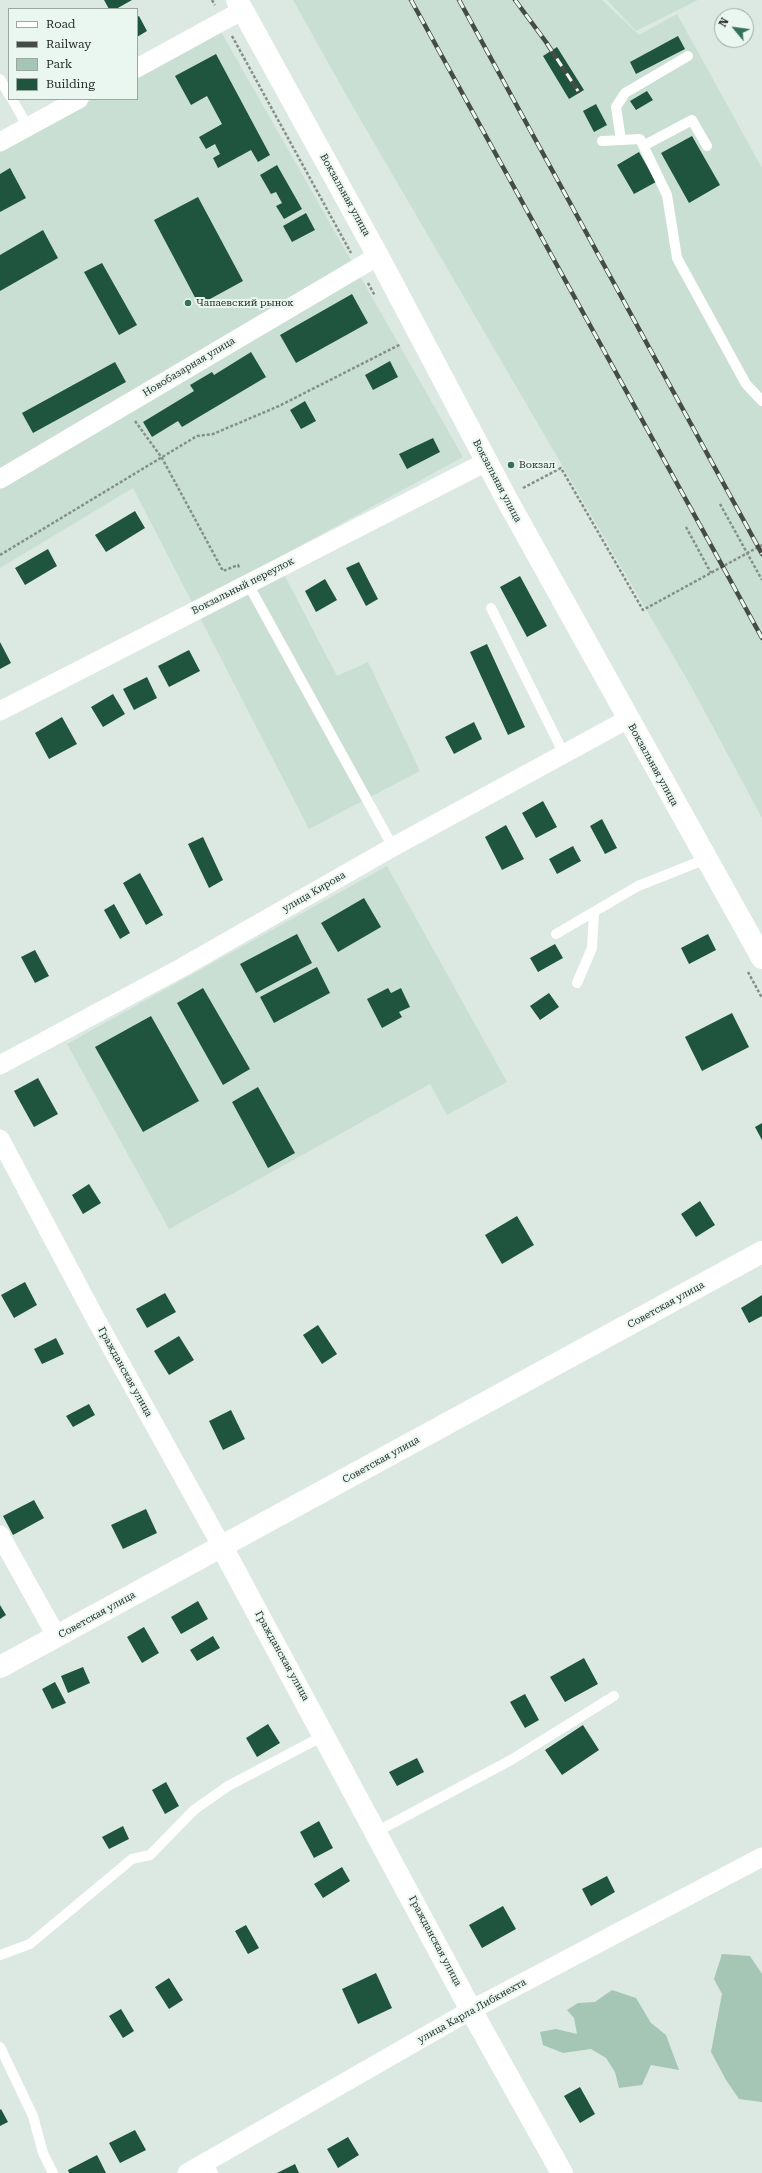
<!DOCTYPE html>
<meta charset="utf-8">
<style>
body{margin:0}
#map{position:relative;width:762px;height:2173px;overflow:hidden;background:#dbe9e2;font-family:"Roboto Serif",serif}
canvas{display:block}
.legend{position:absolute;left:8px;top:8px;width:130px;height:92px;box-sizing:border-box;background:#e9f7f0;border:1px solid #9ca7a1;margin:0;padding:5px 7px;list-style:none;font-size:12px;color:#282e2b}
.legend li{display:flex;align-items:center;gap:8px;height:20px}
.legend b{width:20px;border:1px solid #9ca7a1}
.north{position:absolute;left:714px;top:8px;width:40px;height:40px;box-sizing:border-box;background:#e9f7f0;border:1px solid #9ca7a1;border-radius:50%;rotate:299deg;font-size:11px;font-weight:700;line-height:16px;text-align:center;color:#282e2b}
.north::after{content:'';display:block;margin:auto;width:14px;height:18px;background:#377058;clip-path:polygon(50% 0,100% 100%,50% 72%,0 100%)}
</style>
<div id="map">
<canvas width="762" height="2173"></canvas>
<ul class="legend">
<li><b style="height:5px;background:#fff"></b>Road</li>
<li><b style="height:5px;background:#454c48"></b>Railway</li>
<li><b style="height:11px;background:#a5c5b5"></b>Park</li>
<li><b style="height:11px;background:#1f543f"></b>Building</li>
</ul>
<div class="north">N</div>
</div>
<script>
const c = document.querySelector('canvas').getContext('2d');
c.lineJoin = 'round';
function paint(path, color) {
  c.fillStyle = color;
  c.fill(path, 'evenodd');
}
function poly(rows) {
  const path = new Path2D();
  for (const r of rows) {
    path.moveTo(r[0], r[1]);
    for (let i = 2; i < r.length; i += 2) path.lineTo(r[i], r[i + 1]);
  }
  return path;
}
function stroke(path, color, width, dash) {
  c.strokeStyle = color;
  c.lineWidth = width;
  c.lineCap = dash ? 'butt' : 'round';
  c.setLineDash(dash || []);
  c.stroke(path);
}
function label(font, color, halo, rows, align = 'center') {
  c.font = font + ' "Roboto Serif",serif';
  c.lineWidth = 4;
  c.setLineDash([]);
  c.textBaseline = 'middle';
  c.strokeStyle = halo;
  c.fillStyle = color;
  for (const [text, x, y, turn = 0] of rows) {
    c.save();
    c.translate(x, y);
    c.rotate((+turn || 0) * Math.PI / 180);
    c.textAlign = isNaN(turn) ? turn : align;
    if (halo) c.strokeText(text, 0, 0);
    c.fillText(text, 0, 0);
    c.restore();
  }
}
paint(poly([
 [293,0,602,0,639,35,677,14,762,168,762,818,692,688,349,100],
 [607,0,698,0,636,31],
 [220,30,463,457,276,559,337,676,368,662,420,771,309,829,133,488,0,568,0,149,93,99,137,99,137,75],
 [387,866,507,1082,447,1115,430,1084,169,1229,67,1044]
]), '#c9dfd4');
paint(poly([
 [722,1954,750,1956,762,1974,762,2102,739,2099,726,2080,711,2052,722,1994,714,1979],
 [612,1990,636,1998,651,2023,666,2035,679,2070,651,2065,642,2085,619,2088,615,2072,606,2058,591,2049,563,2053,543,2045,540,2032,556,2029,577,2034,574,2018,567,2010,578,2003,595,2002]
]), '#a5c5b5');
paint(poly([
 [104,0,132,0,116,9,109,9],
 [139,16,147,31,137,37,137,17],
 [678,36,685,49,636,74,630,62],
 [557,47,584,90,569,99,543,56],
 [216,54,270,155,258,162,251,150,218,168,213,158,220,154,215,144,206,149,199,137,222,124,207,96,191,105,175,76],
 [647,91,653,100,636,110,630,101],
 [596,104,607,125,594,132,583,111],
 [692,136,720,185,689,203,661,153],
 [639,152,656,182,634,194,617,165],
 [277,165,302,209,284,219,276,206,282,203,276,192,271,194,260,175],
 [10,168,26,198,0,212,0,174],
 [198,197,243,281,199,305,154,220],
 [306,213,315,230,292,242,283,226],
 [43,230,58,258,0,291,0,255],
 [102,263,137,325,119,335,84,272],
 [352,294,368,323,296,363,280,335],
 [251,352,266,377,182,427,178,421,152,437,143,422,194,391,190,385,212,372,214,375],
 [390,361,398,377,373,390,365,375],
 [115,362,126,382,33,433,22,413],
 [305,401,316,421,301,429,290,410],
 [433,438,440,452,407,469,399,454],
 [135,511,145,528,106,552,95,535],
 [48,549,57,566,25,585,15,568],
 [359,562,378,599,366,606,346,568],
 [520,576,547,626,527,637,500,587],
 [325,579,337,600,316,612,305,591],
 [0,642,11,663,0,669],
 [487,644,525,727,508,735,470,652],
 [189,650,200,671,169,687,158,666],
 [147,677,157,698,134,710,123,689],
 [113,694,125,714,103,727,91,707],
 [62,717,77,744,49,759,35,733],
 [474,722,482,739,454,754,445,737],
 [543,801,557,827,536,838,522,813],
 [602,819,617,848,605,854,590,826],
 [506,825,524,859,502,870,485,837],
 [203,837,223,880,209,888,188,844],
 [573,846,581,861,557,874,549,859],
 [140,873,163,915,146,925,123,883],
 [364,898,381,927,338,952,321,923],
 [114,904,130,933,120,939,104,910],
 [297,934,312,963,256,993,240,964],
 [708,934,716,950,689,964,681,948],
 [555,944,563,958,538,972,530,958],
 [35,950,49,976,35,983,21,957],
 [317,967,330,993,274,1023,260,997],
 [203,988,250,1069,223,1085,177,1003],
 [388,988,391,993,401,988,410,1007,399,1012,402,1017,382,1028,367,999],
 [549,993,559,1007,540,1020,530,1006],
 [732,1013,749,1047,702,1071,685,1037],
 [151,1016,199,1101,143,1132,95,1047],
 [38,1078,58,1114,34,1127,14,1091],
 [258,1087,295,1153,268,1168,232,1102],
 [762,1123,762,1140,755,1127],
 [89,1184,101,1203,83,1214,72,1195],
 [700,1201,715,1225,696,1237,681,1214],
 [517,1216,534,1245,502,1264,485,1235],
 [25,1282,37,1305,14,1318,1,1295],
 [165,1293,176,1312,147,1328,136,1309],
 [762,1295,762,1316,749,1323,741,1308],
 [318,1325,337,1354,322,1364,303,1335],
 [179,1336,194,1360,169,1375,154,1351],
 [56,1338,64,1354,42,1364,34,1349],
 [89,1404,95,1415,73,1427,66,1416],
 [231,1410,245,1439,223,1450,209,1421],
 [34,1500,44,1518,13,1535,3,1516],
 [146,1509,157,1533,123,1549,111,1525],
 [198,1601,208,1619,181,1634,171,1617],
 [0,1605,6,1615,0,1619],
 [144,1627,159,1653,142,1663,127,1637],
 [213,1636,220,1648,197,1661,190,1650],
 [584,1658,598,1684,565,1702,550,1677],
 [83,1667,90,1683,68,1693,61,1676],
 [55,1682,66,1703,52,1709,42,1689],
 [525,1694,539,1720,525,1728,510,1702],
 [268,1724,280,1743,257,1757,246,1738],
 [583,1725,599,1750,562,1775,545,1750],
 [417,1758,424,1772,397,1786,389,1772],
 [166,1782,179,1806,165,1814,152,1790],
 [319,1821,333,1848,314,1858,300,1832],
 [123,1826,129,1839,109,1849,102,1837],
 [342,1867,350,1881,323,1898,314,1884],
 [607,1876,615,1892,591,1906,582,1889],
 [503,1906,516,1929,482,1948,469,1925],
 [246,1925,259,1948,248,1954,235,1931],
 [376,1973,392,2008,358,2024,342,1989],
 [169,1978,183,2000,169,2009,155,1987],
 [121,2009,134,2031,123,2038,109,2016],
 [580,2087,595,2114,580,2123,564,2096],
 [1,2109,8,2122,0,2126,0,2110],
 [135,2130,146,2150,120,2163,109,2143],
 [348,2137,359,2155,338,2168,327,2149],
 [97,2155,106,2173,69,2173,68,2170],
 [295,2164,299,2173,277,2173]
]), '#1f543f');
stroke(poly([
 [212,0,215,5],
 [232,36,351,253],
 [368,283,375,296],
 [135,421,162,458,223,571,238,565,240,569],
 [523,488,561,468,643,610,762,545],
 [720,504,762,580],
 [686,527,711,573],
 [0,555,197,436,213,434,279,406,401,344],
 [748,972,762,998]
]), '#858f8a', 2.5, [3, 2]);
stroke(poly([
 [0,79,9,95],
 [12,99,28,127],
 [621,140,616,107,625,93,688,56],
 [602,141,640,139,667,195,677,258,746,384,762,401],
 [643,146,692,120,707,146],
 [248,584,393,847],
 [491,608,564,754],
 [556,934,638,886,706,859],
 [577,983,592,948,594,912],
 [376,1832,511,1760,614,1696],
 [0,1955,30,1944,132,1859,150,1855,194,1810,228,1786,325,1735],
 [0,2047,33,2116,43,2153,53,2173],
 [207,2162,213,2173]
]), '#fff', 10);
stroke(poly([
 [137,68,243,10],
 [0,142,79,99],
 [0,479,378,256],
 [0,711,486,462],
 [0,1065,181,968,393,847,628,719],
 [0,1139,93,1314,222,1547],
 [0,1535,57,1637],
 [187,2173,471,2010,762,1857]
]), '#fff', 19);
stroke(poly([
 [237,0,378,256,506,498,762,958],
 [222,1547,471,2010,562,2173],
 [0,1667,762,1252]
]), '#fff', 22);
const rail = poly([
 [411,0,762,638],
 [459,0,762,554],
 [515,0,546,42,578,91]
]);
stroke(rail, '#454c48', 4.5);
stroke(rail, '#e9f7f0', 3, [9]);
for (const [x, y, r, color] of [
 [188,303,4,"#377058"],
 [511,465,4,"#377058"]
]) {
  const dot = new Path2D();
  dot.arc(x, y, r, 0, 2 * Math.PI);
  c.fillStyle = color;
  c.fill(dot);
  stroke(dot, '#e9f7f0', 1.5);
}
label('10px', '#282e2b', '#e9f7f0', [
 ["Вокзальная улица",345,195,61],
 ["Новобазарная улица",189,367,-31],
 ["Вокзальная улица",497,481,62],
 ["Вокзальный переулок",243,586,-27],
 ["Вокзальная улица",653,765,61],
 ["улица Кирова",314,892,-30],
 ["Советская улица",666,1305,-29],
 ["Гражданская улица",125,1372,61],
 ["Советская улица",381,1460,-29],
 ["Советская улица",97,1615,-29],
 ["Гражданская улица",282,1656,61],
 ["Гражданская улица",435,1941,62],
 ["улица Карла Либкнехта",472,2011,-29]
]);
label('10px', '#282e2b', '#e9f7f0', [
 ["Чапаевский рынок",196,303],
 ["Вокзал",519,465]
], 'left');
</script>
